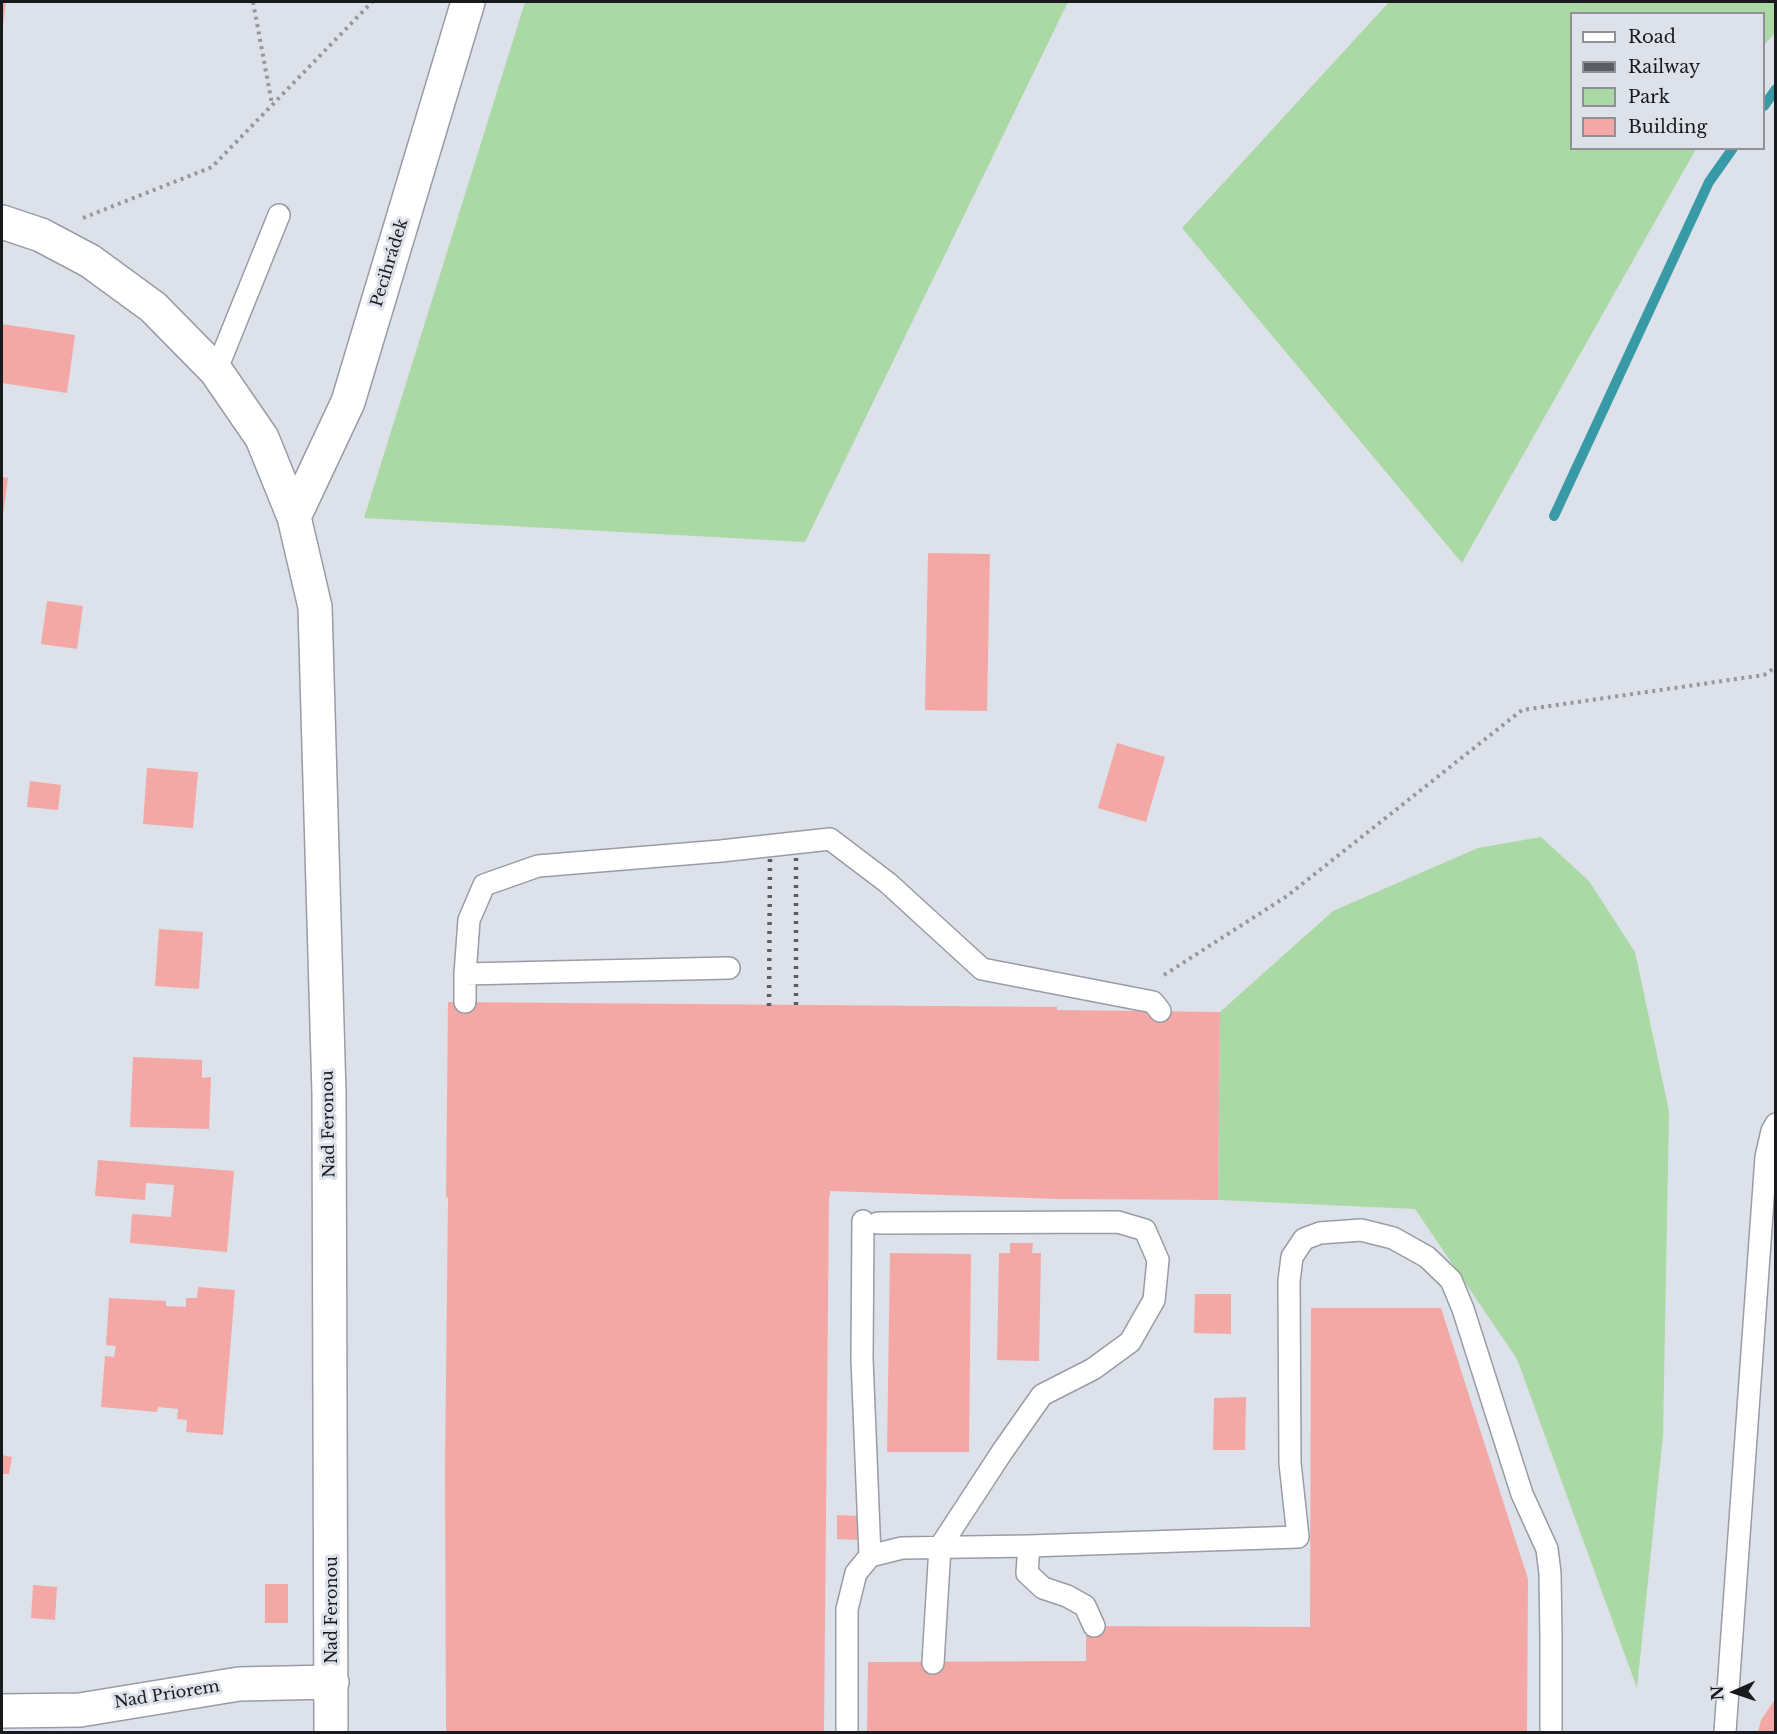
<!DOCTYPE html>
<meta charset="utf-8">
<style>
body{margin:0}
#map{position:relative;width:1777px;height:1734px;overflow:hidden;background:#dde1ea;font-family:"Libre Baskerville",serif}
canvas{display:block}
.frame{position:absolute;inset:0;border:3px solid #191a1d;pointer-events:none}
.legend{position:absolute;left:1570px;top:12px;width:195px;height:138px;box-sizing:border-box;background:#dde1ea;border:2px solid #8f9198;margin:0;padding:8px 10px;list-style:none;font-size:18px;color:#191a1d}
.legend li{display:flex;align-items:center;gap:12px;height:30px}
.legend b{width:30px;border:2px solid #8f9198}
.north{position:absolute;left:1705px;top:1662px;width:60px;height:60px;-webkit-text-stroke:4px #dde1ea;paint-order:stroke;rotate:267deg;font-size:16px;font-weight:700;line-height:24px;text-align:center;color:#191a1d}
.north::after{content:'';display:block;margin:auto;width:21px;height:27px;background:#191a1d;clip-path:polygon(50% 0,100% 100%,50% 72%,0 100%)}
</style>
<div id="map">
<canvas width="1777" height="1734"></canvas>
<div class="frame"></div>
<ul class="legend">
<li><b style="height:8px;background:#fff"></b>Road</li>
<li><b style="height:8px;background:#5b5d62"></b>Railway</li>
<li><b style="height:16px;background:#aad9a5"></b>Park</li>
<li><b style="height:16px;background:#f4a8a5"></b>Building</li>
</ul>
<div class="north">N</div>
</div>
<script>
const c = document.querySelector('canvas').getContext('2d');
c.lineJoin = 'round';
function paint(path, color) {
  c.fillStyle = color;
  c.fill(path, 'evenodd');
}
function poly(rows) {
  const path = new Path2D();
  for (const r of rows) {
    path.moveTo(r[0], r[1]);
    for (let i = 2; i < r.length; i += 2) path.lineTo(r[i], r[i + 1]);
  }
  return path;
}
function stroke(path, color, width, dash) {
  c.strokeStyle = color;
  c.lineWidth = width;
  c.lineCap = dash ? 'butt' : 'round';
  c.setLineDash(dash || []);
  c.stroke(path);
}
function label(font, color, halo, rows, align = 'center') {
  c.font = font + ' "Libre Baskerville",serif';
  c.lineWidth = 6;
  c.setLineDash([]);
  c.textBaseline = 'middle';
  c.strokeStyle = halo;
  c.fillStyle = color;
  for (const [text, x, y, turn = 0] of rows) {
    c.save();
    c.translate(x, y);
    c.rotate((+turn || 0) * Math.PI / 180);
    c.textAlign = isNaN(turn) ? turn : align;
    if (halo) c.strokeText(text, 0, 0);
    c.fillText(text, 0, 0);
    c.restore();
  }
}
paint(poly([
 [525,2,1068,2,805,542,364,518],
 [1389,2,1775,2,1775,33,1764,45,1764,14,1572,14,1572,148,1696,149,1462,563,1182,228],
 [1541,837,1589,881,1635,952,1669,1111,1663,1435,1637,1688,1517,1359,1415,1209,1218,1200,1220,1012,1333,911,1478,848]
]), '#aad9a5');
stroke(poly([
 [1764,106,1776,89],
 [1554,516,1709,182,1733,148]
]), '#399aa7', 10);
paint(poly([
 [2,2,6,2,3,26,2,26],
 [2,324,75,335,67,393,2,383],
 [2,477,8,478,3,515,2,515],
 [928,553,990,554,987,711,925,710],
 [47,601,83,606,77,649,41,644],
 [1117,743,1165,757,1146,822,1098,808],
 [147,768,198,772,193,828,143,824],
 [30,781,61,785,58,810,27,807],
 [159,929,203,932,199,989,155,986],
 [448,1002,1057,1007,1057,1010,1220,1012,1218,1200,1058,1199,830,1191,830,1197,829,1197,824,1732,446,1732,445,1468,448,1197,446,1198],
 [133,1057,202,1060,202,1078,211,1077,209,1129,130,1127],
 [98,1160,234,1171,227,1252,130,1243,132,1214,171,1217,174,1185,146,1183,145,1200,95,1196],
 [1010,1243,1033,1243,1032,1253,1041,1253,1039,1361,997,1360,999,1253,1010,1253],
 [890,1253,971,1254,969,1452,887,1452],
 [198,1287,235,1290,223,1435,186,1432,187,1420,177,1419,178,1409,158,1407,157,1412,101,1407,105,1356,114,1357,116,1346,106,1345,109,1298,166,1301,166,1306,186,1307,186,1298,197,1298],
 [1195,1294,1231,1294,1231,1334,1194,1333],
 [1311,1308,1441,1308,1528,1579,1527,1732,867,1732,868,1662,1086,1661,1086,1626,1310,1627],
 [1246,1397,1245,1450,1213,1450,1214,1398],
 [2,1455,12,1457,9,1474,2,1474],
 [837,1515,861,1516,861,1540,837,1539],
 [265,1584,288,1584,288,1623,265,1623],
 [33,1585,57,1587,55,1620,31,1618],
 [1776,1698,1776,1732,1758,1732,1761,1720]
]), '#f4a8a5');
const service = poly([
 [216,371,279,215],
 [465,974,729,968],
 [465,1002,465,974,469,920,484,885,538,866,721,851,830,839,888,883,982,969,1153,1002,1160,1011],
 [863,1221,862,1359,870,1556],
 [878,1223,1118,1222,1145,1230,1158,1260,1154,1300,1130,1342,1093,1369,1042,1395,1002,1452,940,1547,933,1663],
 [1029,1546,1027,1573,1043,1588,1067,1596,1085,1606,1094,1626],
 [847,1732,847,1609,856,1573,870,1556,902,1548,1029,1546,1298,1537,1290,1463,1289,1281,1292,1257,1304,1239,1320,1233,1361,1230,1393,1238,1427,1257,1451,1280,1463,1309,1522,1494,1547,1549,1550,1573,1551,1639,1551,1732],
 [1725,1732,1766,1157,1772,1131,1776,1124]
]);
const minor = poly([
 [2,222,41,235,90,261,153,307,216,371,262,438,294,517,315,607,329,1094,331,1732],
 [294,517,348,402,468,2],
 [2,1711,80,1710,239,1684,332,1682]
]);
stroke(service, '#999ca4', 24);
stroke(minor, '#999ca4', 36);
stroke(poly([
 [253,2,272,104],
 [83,218,212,167,372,2],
 [1164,975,1287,896,1522,710,1764,675,1776,667]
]), '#95989f', 4, [3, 4.5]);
stroke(service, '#fff', 21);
stroke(minor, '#fff', 33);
stroke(poly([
 [796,1005,796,858],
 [769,1006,770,858]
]), '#5b5d62', 4.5, [3, 6]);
label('16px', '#191a1d', '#dde1ea', [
 ["Pecihrádek",390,263,-73],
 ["Nad Feronou",329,1124,-91],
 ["Nad Feronou",332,1610,-90],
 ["Nad Priorem",167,1695,-9]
]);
</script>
